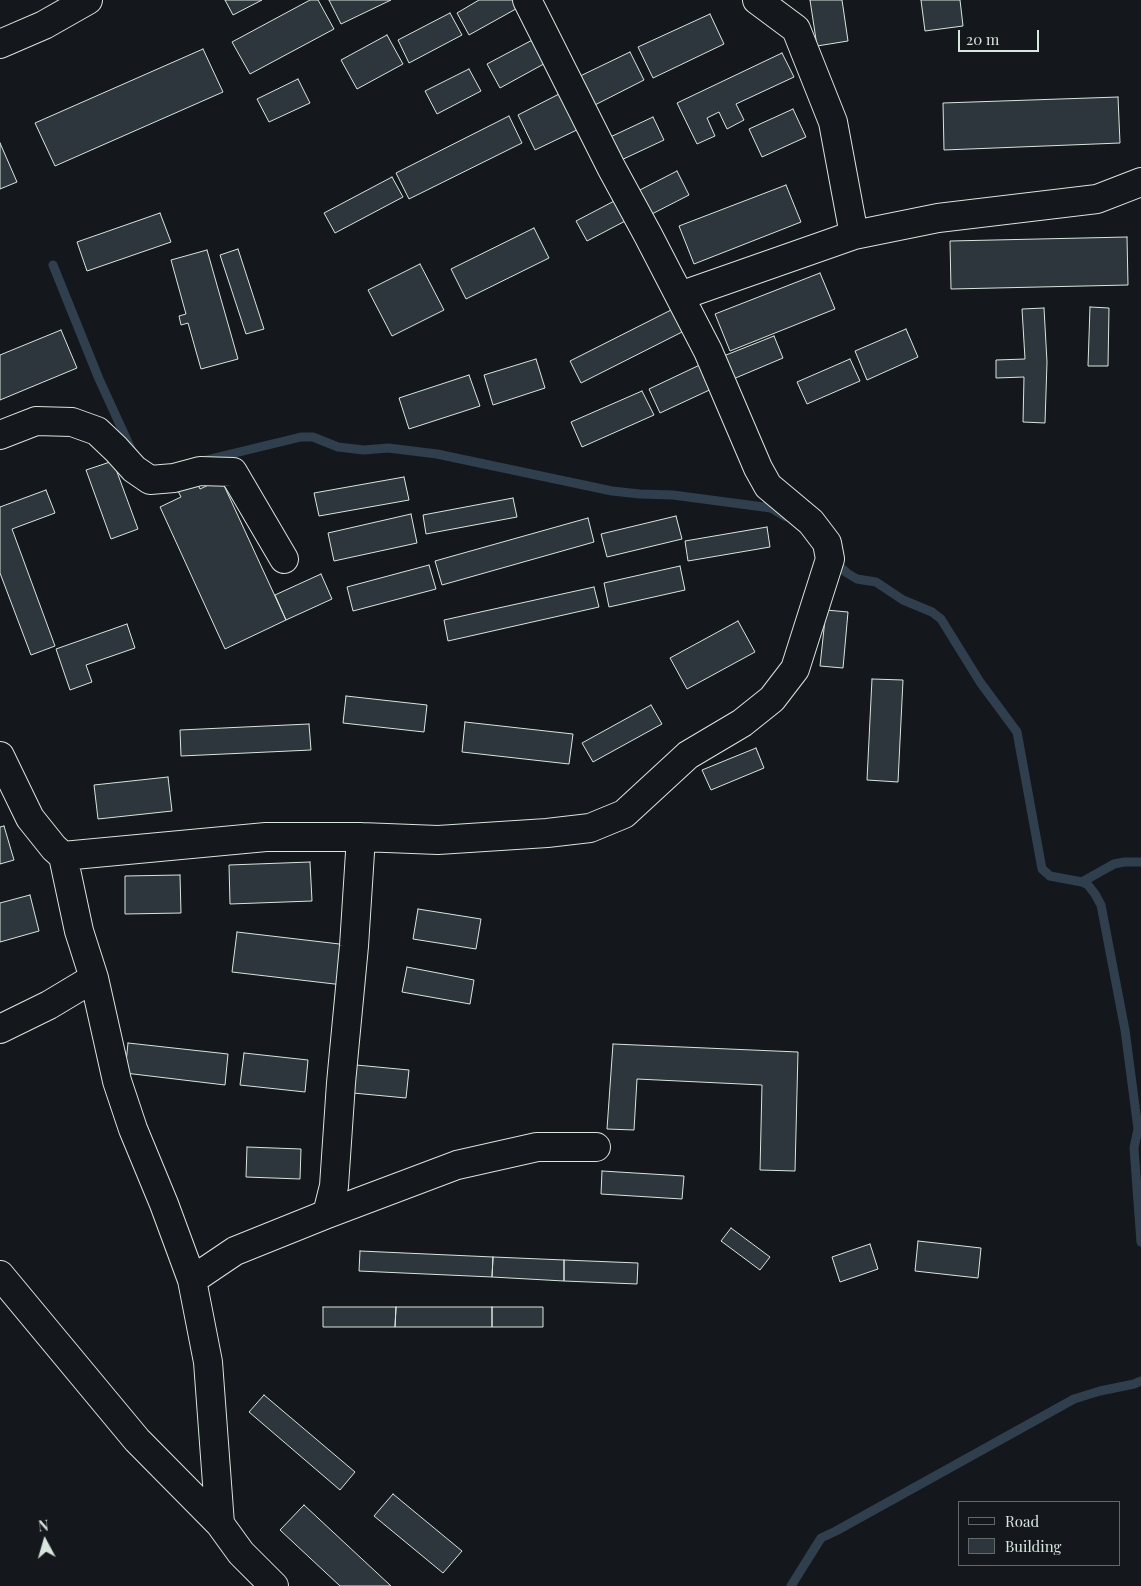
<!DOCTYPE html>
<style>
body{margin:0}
#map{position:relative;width:1141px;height:1586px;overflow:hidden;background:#14181c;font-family:"Playfair Display",serif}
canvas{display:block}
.legend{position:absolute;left:958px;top:1501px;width:162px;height:65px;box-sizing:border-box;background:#14181c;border:1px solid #626a69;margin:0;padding:6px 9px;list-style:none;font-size:15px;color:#d8e6dc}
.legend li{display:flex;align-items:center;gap:10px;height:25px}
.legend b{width:25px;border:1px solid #626a69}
.north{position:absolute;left:20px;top:1516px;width:50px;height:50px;-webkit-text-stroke:4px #14181c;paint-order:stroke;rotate:354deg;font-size:14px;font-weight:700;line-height:20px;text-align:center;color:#d8e6dc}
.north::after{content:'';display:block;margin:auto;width:18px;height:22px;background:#d8e6dc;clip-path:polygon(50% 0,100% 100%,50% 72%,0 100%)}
.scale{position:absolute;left:958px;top:30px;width:81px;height:22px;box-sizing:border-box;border:2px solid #d8e6dc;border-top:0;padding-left:6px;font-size:15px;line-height:18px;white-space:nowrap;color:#d8e6dc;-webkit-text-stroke:4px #14181c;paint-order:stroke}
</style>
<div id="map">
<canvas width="1141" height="1586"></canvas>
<ul class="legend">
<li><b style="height:6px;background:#14181c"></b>Road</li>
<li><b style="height:14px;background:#2c363c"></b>Building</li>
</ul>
<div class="north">N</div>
<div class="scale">20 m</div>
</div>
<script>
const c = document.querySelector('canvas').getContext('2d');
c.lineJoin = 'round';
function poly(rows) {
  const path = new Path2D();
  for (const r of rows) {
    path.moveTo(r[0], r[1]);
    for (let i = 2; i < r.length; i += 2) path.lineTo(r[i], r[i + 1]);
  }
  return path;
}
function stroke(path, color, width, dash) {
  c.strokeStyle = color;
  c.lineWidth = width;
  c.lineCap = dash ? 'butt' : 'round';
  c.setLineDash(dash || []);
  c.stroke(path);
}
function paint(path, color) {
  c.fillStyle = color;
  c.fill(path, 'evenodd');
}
stroke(poly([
 [53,265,99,379,132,451],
 [206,460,301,437,313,437,338,447,364,450,388,448,437,454,612,491,640,494,673,495,771,508,786,517],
 [833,561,847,573,857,579,876,582,903,600,932,612,941,619,980,682,1017,732,1042,869,1050,876,1082,882,1088,885,1095,894,1101,905,1125,1030,1138,1129,1134,1148,1141,1242],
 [1082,882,1114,864,1124,862,1141,862],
 [791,1586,821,1538,836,1531,1074,1399,1100,1391,1134,1384,1141,1381]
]), '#2f3f4d', 9);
const building = poly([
 [225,0,262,0,233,15,225,0],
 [310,0,318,0,334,29,250,74,232,42,310,0],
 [329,0,391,0,341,24,329,0],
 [479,0,520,0,523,5,469,35,457,13,479,0],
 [810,0,842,0,848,41,817,46,810,0],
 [921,0,960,0,963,26,925,31,921,0],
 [450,13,462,35,409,63,398,40,450,13],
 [710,14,724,44,653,78,638,47,710,14],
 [387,35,403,64,357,89,341,60,387,35],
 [538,37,551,60,500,88,487,64,538,37],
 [203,49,223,92,55,166,35,123,203,49],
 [630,52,644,80,589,108,574,79,630,52],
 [782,53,794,77,736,104,744,120,727,129,719,112,707,118,715,136,697,144,677,103,782,53],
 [469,69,481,91,437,114,425,91,469,69],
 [298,79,310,103,269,122,257,99,298,79],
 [563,92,581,128,535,150,518,115,563,92],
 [1118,97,1120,143,944,150,943,103,1118,97],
 [793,109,806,137,762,157,749,129,793,109],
 [509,116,522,143,409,199,396,173,509,116],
 [653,117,664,140,617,162,606,139,653,117],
 [0,143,17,182,0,189,0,143],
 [677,171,689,195,646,217,634,193,677,171],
 [392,177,403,197,335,233,324,213,392,177],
 [786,185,801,222,694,264,679,226,786,185],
 [620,198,631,218,587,241,576,221,620,198],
 [160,213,171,242,87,271,77,242,160,213],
 [534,228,549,258,466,299,451,269,534,228],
 [1127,237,1128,285,951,289,950,241,1127,237],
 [238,249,264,329,246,334,220,255,238,249],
 [207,250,238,359,201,369,188,323,181,325,179,316,186,314,171,260,207,250],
 [420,264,444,310,392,336,368,290,420,264],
 [820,273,835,309,730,351,715,314,820,273],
 [677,307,688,329,581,383,570,361,677,307],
 [1090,307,1109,308,1108,366,1088,366,1090,307],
 [1044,308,1047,362,1045,423,1023,422,1024,377,996,378,996,360,1025,359,1022,309,1044,308],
 [906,329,918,357,867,380,855,351,906,329],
 [61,330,77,368,0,400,0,355,61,330],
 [774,336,783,358,726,382,716,359,774,336],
 [536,359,545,388,493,405,484,375,536,359],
 [850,359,860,381,807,404,797,382,850,359],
 [706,362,718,386,660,413,649,389,706,362],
 [469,375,480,406,409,429,399,398,469,375],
 [642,391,654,415,582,447,571,422,642,391],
 [113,461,138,529,111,539,86,470,113,461],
 [404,477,409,500,319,516,314,493,404,477],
 [221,479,286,620,225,649,160,507,181,497,178,491,197,482,200,489,221,479],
 [46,490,55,513,12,529,55,646,31,655,0,573,0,507,46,490],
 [513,498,517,517,426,534,423,515,513,498],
 [411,514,417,543,334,561,328,533,411,514],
 [676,516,682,539,607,557,601,534,676,516],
 [588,518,594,542,442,585,435,561,588,518],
 [767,527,770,547,688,561,685,541,767,527],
 [429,565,436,589,353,611,347,587,429,565],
 [680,566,685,590,609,607,604,583,680,566],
 [321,574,332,599,286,620,275,595,321,574],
 [594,587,599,607,448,641,444,620,594,587],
 [826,610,848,612,843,668,820,666,826,610],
 [738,621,755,652,687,689,670,658,738,621],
 [127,624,135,648,86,665,92,682,70,690,56,649,127,624],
 [872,679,903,680,898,782,867,780,872,679],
 [346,696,427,705,424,732,343,723,346,696],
 [651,705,662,724,593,762,582,743,651,705],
 [465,722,573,734,569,764,462,752,465,722],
 [309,724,311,750,181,756,180,730,309,724],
 [756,748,764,768,711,790,702,770,756,748],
 [168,777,172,811,98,819,94,785,168,777],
 [4,826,14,860,0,864,0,827,4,826],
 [310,862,312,901,230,904,229,865,310,862],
 [180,875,181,913,125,914,125,876,180,875],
 [30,895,39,931,0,942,0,903,30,895],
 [418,909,481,919,476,949,413,939,418,909],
 [237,932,348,945,343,985,232,972,237,932],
 [407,967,474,980,470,1004,402,992,407,967],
 [128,1043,228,1054,225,1085,125,1073,128,1043],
 [613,1044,798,1052,795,1171,760,1170,762,1085,637,1079,634,1130,607,1129,613,1044],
 [244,1053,308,1060,305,1092,240,1085,244,1053],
 [356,1065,409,1070,406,1098,353,1093,356,1065],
 [247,1147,301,1149,300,1179,246,1177,247,1147],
 [602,1171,684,1176,682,1199,601,1194,602,1171],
 [731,1228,770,1257,760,1270,721,1241,731,1228],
 [918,1241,981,1248,978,1278,915,1271,918,1241],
 [870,1244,878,1269,840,1282,832,1257,870,1244],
 [360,1251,493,1257,492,1277,359,1271,360,1251],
 [493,1257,564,1260,564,1281,492,1277,493,1257],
 [564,1260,638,1263,637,1284,564,1281,564,1260],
 [323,1307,396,1307,395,1327,323,1327,323,1307],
 [396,1307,492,1307,492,1327,395,1327,396,1307],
 [492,1307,543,1307,543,1327,492,1327,492,1307],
 [264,1395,355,1472,340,1490,249,1412,264,1395],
 [393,1494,462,1551,443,1573,374,1516,393,1494],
 [304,1505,391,1586,340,1586,280,1530,304,1505]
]);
paint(building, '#2c363c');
stroke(building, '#d8e6dc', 1);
const minor = poly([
 [757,0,796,29,833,122,854,235],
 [0,44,44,25,88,0],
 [680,296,854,235,938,218,1097,199,1141,182],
 [0,435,36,421,72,422,97,431,116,449,134,469,150,480,174,478,200,471,233,472,284,559],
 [0,756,30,818,54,848,63,856],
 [0,1029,49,1005,94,978],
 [327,1214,334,1186,341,1083,354,946,361,837],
 [0,1275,137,1440,220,1524,241,1553,274,1586],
 [192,1280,235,1251,327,1214,457,1165,537,1147,596,1147],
 [220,1524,208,1362,192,1280,164,1204,133,1129,117,1081,94,978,79,931,63,856,266,837,361,837,438,840,547,833,590,828,624,814,688,755,742,723,772,699,795,669,830,559,827,543,811,522,768,486,758,468,708,351,648,235,611,167,527,0]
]);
stroke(minor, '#d8e6dc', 30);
stroke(minor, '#14181c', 28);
</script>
